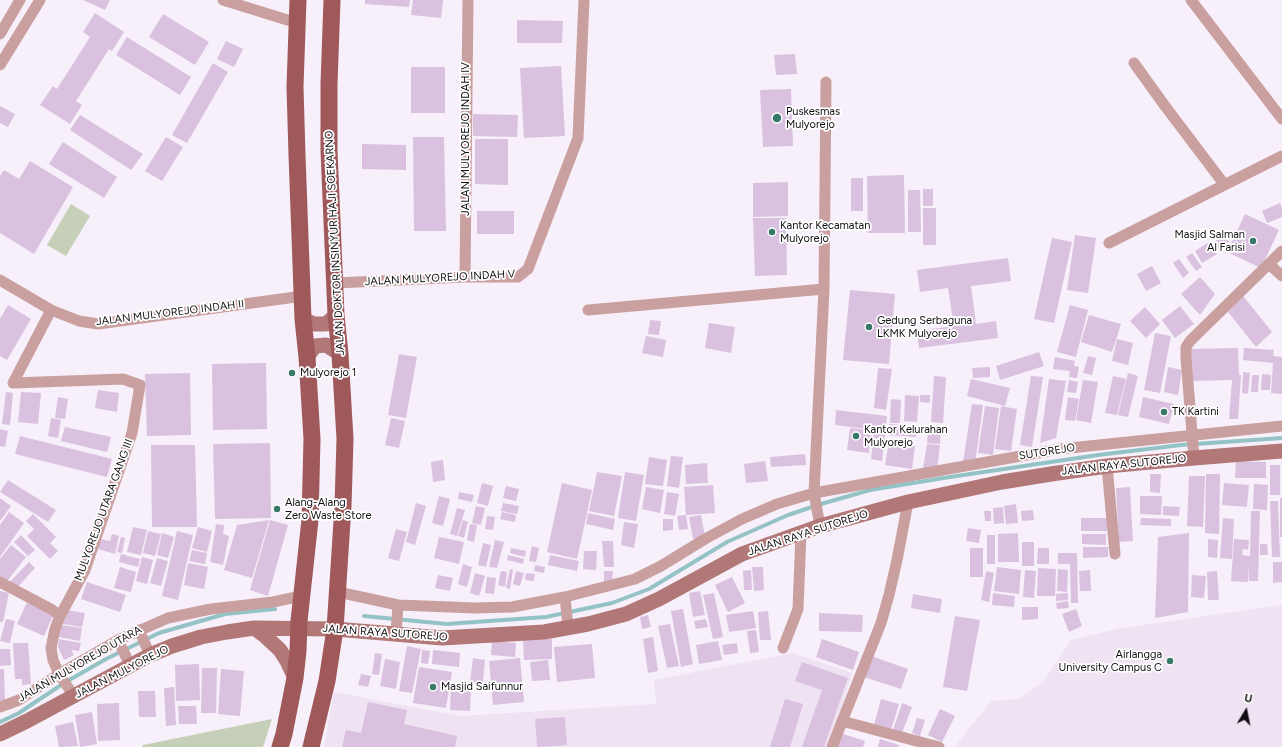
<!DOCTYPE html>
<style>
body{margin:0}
#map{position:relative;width:1282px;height:747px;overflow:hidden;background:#f7eff9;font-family:Figtree,sans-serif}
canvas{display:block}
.north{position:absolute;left:1226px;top:691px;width:40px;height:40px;-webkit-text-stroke:3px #fff;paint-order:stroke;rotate:10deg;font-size:11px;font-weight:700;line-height:16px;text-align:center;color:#100e11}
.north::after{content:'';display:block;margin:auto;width:14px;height:18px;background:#100e11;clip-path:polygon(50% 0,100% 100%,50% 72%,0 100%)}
</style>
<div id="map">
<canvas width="1282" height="747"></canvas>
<div class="north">U</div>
</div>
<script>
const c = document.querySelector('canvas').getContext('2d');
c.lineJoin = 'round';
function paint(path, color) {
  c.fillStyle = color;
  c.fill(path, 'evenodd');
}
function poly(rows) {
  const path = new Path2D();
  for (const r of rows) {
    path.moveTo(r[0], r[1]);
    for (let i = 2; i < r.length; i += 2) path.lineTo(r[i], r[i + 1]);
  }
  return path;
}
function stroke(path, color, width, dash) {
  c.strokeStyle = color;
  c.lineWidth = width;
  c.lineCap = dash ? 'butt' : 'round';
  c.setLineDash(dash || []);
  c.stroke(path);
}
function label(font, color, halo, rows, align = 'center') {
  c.font = font + ' Figtree,sans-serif';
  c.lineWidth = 3.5;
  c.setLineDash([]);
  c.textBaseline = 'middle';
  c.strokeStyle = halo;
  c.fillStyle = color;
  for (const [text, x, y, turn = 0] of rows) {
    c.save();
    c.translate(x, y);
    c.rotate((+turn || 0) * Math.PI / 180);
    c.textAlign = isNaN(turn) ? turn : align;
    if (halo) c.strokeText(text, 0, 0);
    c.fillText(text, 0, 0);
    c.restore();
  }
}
paint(poly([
 [1282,605,1282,747,955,747,991,701,1018,699,1043,682,1071,640,1122,628],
 [793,653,852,673,831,747,324,747,334,692,461,716,656,704,654,680]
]), '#efe2f2');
paint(poly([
 [71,204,90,216,66,256,47,245],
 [272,719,263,747,142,747,143,745]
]), '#c6d0b9');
stroke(poly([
 [364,616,447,624,546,617,612,603,649,589,727,542,788,515,821,504,870,490,950,477,1098,455,1181,445,1282,438],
 [0,722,19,713,64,683,106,659,159,633,225,614,275,609]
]), '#94c3c6', 4);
paint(poly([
 [83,0,110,0,105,10],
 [365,0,410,0,409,7,365,4],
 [413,0,443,0,441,18,411,15],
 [95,13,124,32,112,51,109,49,76,101,82,105,70,124,40,105,53,86,57,89,90,37,83,32],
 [163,14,209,42,195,65,149,37],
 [517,20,563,21,562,43,517,43],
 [127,37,191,77,180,95,116,55],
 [226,41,243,49,234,67,217,59],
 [795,54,797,74,776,75,774,55],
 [213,63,228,72,187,143,172,135],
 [561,66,565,136,524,138,520,68],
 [411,67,445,67,445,113,411,113],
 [791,89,793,146,763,147,760,90],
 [0,106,15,114,8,127,0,123],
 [473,114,518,115,517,137,473,136],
 [80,115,143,154,131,170,70,130],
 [166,137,183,147,162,181,145,171],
 [413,137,444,137,446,231,414,231],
 [475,139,508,139,508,185,475,184],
 [63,142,117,177,104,198,49,164],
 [362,144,406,145,406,170,362,169],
 [30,161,73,187,34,254,0,233,0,176,4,170,19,179],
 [904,175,905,233,868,233,867,176],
 [851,178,863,178,863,211,851,211],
 [788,182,788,216,753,217,753,183],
 [923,189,933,189,933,206,923,206],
 [908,190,920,190,921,232,908,232],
 [1280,203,1282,209,1282,217,1267,223,1262,211],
 [923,208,936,208,936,245,923,245],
 [477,211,514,211,514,234,477,234],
 [1245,214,1279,230,1261,268,1227,252],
 [753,218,786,218,787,275,755,276],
 [1075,235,1096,238,1088,293,1067,290],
 [1224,235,1229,242,1218,250,1213,243],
 [1052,238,1072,242,1054,323,1034,319],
 [1209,242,1217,254,1202,263,1195,251],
 [1192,253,1202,267,1196,271,1186,257],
 [1008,258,1011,281,971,286,976,324,996,321,998,338,919,348,917,331,954,326,948,288,920,292,917,270],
 [1179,259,1189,273,1183,278,1173,263],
 [1152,266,1161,283,1146,291,1137,274],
 [1200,277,1215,294,1200,315,1181,294],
 [850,290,895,294,889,364,843,360],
 [1243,296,1272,332,1256,347,1228,312],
 [8,305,31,319,7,360,0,356,0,319],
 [1070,305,1088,310,1076,357,1057,352],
 [1180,306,1194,324,1175,338,1162,320],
 [1145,307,1160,324,1146,338,1130,321],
 [1089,315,1121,324,1112,352,1081,342],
 [650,320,661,321,659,335,648,334],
 [709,323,735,327,731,353,705,348],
 [1155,333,1171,336,1160,393,1144,390],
 [646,336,666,340,663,357,642,353],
 [1117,339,1133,343,1128,365,1112,361],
 [1238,348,1239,375,1241,375,1238,419,1229,419,1232,380,1189,381,1188,349],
 [1244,348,1274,350,1273,356,1282,357,1282,394,1271,393,1273,363,1243,360],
 [1039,352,1044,366,1000,380,996,366],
 [399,354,417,357,406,418,388,415],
 [1088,356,1096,358,1092,375,1083,373],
 [1055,357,1075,361,1074,366,1079,367,1077,378,1069,377,1070,371,1053,369],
 [266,363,267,429,213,430,212,364],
 [990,367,990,377,973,378,972,368],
 [1168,367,1182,370,1178,395,1164,392],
 [878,368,892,369,886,410,874,408],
 [1243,372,1250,373,1248,394,1242,393],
 [190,373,191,435,147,436,145,374],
 [1128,373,1138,376,1128,417,1118,415],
 [1262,374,1271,375,1270,390,1261,390],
 [1252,375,1259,375,1258,392,1251,392],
 [934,376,946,377,943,423,931,422],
 [1031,376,1043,377,1032,447,1020,445],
 [1113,376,1126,379,1117,415,1105,413],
 [971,379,1010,388,1005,406,967,396],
 [1049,379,1066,381,1056,438,1040,443],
 [1069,380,1078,382,1076,393,1067,392],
 [1083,380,1098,382,1091,423,1076,420],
 [98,390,119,393,117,412,95,408],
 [6,392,13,393,10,425,2,424],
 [21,392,41,393,38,424,18,422],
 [905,395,919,396,917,422,904,421],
 [920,395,930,395,930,403,920,402],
 [58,397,68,399,65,419,55,418],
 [1068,397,1079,399,1075,421,1065,420],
 [1143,397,1174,404,1169,424,1139,417],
 [891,399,901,400,900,423,890,423],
 [972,404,983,405,975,464,963,462],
 [985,406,999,408,993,455,978,453],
 [1001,406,1017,409,1011,451,995,449],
 [836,410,887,416,882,461,871,459,874,430,835,425],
 [51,418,61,420,58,438,48,436],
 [391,418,405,421,399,448,385,445],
 [889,424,917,426,916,437,889,435],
 [65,427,111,437,107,452,61,441],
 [850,428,871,430,869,453,847,450],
 [0,429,8,431,5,447,0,446],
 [928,430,941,431,940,444,927,443],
 [20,436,112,459,107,477,15,454],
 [889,442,915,446,912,469,885,465],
 [270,443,271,518,215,519,213,444],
 [927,444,940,445,937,470,923,468],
 [151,445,195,445,197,527,152,527],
 [805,454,806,465,771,467,770,457],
 [671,456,683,457,679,488,667,486],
 [649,457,667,460,663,486,645,484],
 [443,460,445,480,433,482,431,462],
 [765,461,768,481,746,483,744,464],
 [1236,461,1266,462,1266,478,1235,478],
 [707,463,708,483,686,484,685,465],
 [1270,465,1280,465,1280,495,1270,495],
 [597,472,622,476,614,516,589,511],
 [625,472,644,475,636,521,618,518],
 [1150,474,1161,474,1160,493,1150,492],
 [1206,474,1220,474,1219,534,1205,533],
 [1189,476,1205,476,1203,527,1187,526],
 [8,480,56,510,48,522,0,492],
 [482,483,493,486,488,506,477,503],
 [562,483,592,490,577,559,547,552],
 [1224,483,1249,485,1247,507,1222,505],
 [1254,484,1268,485,1267,510,1253,509],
 [713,485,715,513,686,515,684,487],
 [506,486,519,489,516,501,503,498],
 [646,487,664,490,660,513,642,509],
 [1130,487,1133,541,1119,542,1116,488],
 [459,492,474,495,472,502,458,499],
 [667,492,679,494,675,516,664,514],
 [439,496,450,499,443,526,432,523],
 [1140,496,1162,496,1161,515,1140,514],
 [0,498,11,506,0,521],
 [1280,498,1282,498,1282,537,1280,537],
 [1270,501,1278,501,1280,557,1272,557],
 [416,503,426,506,415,545,406,542],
 [503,503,519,506,517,514,501,511],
 [1016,504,1018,523,1006,524,1004,506],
 [476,506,485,508,481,525,472,523],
 [1163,506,1180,507,1179,516,1163,515],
 [1003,507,1004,523,994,524,993,508],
 [457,508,465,510,457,536,450,534],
 [1033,510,1034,520,1022,521,1021,511],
 [984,511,991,511,991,521,985,521],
 [1251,511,1260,511,1258,581,1249,581,1249,563,1248,582,1231,581,1234,539,1249,540,1248,550,1243,549,1242,555,1250,556],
 [9,512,24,523,0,557,0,525],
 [502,512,516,515,515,522,500,519],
 [588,513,615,519,613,530,586,524],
 [33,514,56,537,50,543,58,551,50,559,27,536,34,529,26,521],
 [686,515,688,529,679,530,677,516],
 [701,515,705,537,693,539,689,517],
 [487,516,495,517,493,530,485,529],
 [1081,518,1107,518,1107,531,1081,531],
 [1141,518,1171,519,1171,526,1140,525],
 [1223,518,1234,519,1232,559,1220,558],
 [663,519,673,519,673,530,663,531],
 [269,520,252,578,224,570,237,525],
 [270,520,288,525,268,596,250,590],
 [463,520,468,522,464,538,458,536],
 [624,522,638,524,634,548,621,545],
 [216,524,224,525,223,534,229,536,223,565,210,562],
 [470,524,477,525,474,542,467,540],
 [133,527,147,530,141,555,127,552],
 [198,527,212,531,207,552,192,548],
 [968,528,981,530,979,543,966,541],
 [396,529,407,532,399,561,388,558],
 [148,531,161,534,155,556,143,553],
 [177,531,193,535,178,600,162,596],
 [162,533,174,537,168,558,157,555],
 [1018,533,1019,562,998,562,998,534],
 [1189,533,1188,612,1155,618,1158,537],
 [112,534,119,536,115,554,98,549,100,539,110,541],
 [1082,534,1106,534,1106,545,1082,544],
 [21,535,35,550,28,556,14,542],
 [987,535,995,535,995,564,987,564],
 [121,537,125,538,122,553,117,552],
 [439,537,464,542,459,564,434,558],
 [1208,539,1218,540,1217,558,1208,557],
 [495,540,504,542,497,568,489,567],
 [602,541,613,541,614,567,604,567],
 [1022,542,1034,542,1034,566,1022,566],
 [483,543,491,545,486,567,478,565],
 [1260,544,1267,544,1268,555,1260,555],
 [11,545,26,557,5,584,0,580,0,559],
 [532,546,539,548,536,562,529,561],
 [1083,547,1108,547,1108,557,1083,558],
 [511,548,526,551,525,557,510,553],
 [970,548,983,548,983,577,970,577],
 [1038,548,1049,548,1049,564,1037,564],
 [192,550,207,553,205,564,189,561],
 [584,551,597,551,596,570,583,569],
 [1058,553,1077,553,1078,603,1071,603,1070,564,1058,564],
 [121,554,140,559,138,567,119,562],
 [508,555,524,559,523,564,507,560],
 [550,555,579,561,577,571,548,565],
 [142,557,153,560,147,584,136,581],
 [157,558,168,561,161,586,150,583],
 [29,562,35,568,15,590,8,584],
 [1273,562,1282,562,1282,582,1273,583],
 [188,563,208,567,204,589,184,585],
 [463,564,472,567,467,587,458,584],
 [535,565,545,567,544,573,534,571],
 [120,567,136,572,131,592,114,588],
 [752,567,763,567,764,590,754,591],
 [997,567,1021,570,1019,594,994,591],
 [1038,568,1056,569,1055,596,1037,596],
 [510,569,513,570,510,589,506,588],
 [1058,569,1068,570,1067,592,1057,591],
 [751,570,752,590,744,590,743,571],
 [1025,570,1036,571,1034,598,1023,597],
 [1090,570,1091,591,1080,591,1079,571],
 [501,571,507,572,505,587,498,585],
 [516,571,524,573,520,586,513,584],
 [604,571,613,571,612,583,604,583],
 [986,571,994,573,989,602,981,600],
 [1217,571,1219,600,1208,600,1207,572],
 [475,573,485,576,479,596,470,593],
 [526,573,535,574,534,581,525,580],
 [438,575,453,578,450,591,435,588],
 [1192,575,1206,576,1204,598,1191,597],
 [487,577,496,578,494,594,485,593],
 [732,577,745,603,728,612,715,585],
 [87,582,126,595,120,612,81,599],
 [0,591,9,593,3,622,0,622],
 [700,591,705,615,693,617,689,593],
 [714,593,723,637,713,639,703,595],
 [993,593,1015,596,1014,607,992,605],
 [1068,593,1068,600,1056,601,1056,594],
 [913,594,942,599,940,613,911,608],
 [1068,601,1069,608,1057,609,1056,603],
 [27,602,54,613,44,636,17,624],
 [1022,607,1038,607,1038,619,1022,620],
 [683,609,693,664,681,667,671,611],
 [1076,609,1082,626,1069,632,1062,614],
 [66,610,85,613,82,627,63,624],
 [753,611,756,628,729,632,726,615],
 [768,611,771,640,760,640,758,612],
 [819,613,863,615,862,632,819,631],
 [648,615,651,627,642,629,640,617],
 [955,616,980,620,967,691,943,687],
 [6,619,15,621,10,643,0,641],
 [706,619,708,627,696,629,694,621],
 [670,624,679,666,667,668,658,626],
 [61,625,82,628,80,641,59,637],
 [756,630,759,652,750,653,747,631],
 [653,637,658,671,648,673,643,639],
 [59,639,81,643,79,651,71,650,74,655,64,660,58,647],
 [552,639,552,659,524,660,523,640],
 [822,639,859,652,853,670,816,657],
 [492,641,516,643,515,657,491,655],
 [718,641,722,660,699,664,696,645],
 [13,643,28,643,31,684,22,685,22,679,15,679],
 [737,643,738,653,724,655,722,645],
 [592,644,595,678,557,682,554,647],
 [407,646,421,649,412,693,399,691],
 [0,649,10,649,11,665,0,666],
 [422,650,430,651,428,664,421,663],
 [433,650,460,653,459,667,432,664],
 [375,653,382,654,379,675,372,674],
 [871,656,908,669,901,689,864,677],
 [473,658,485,660,483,683,470,682],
 [520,658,524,702,493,705,489,661],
 [385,659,400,662,396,689,380,686],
 [548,660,550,680,532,681,530,662],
 [802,662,848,678,824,747,802,747,822,690,795,681],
 [199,664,200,700,176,701,175,665],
 [419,667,452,672,446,708,413,703],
 [202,668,217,668,216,713,201,713],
 [0,669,4,669,5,702,0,703],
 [221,669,244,671,240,716,218,714],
 [361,674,371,676,368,687,358,685],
 [451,686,471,687,470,711,450,710],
 [174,687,176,725,166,726,164,688],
 [138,691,155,691,156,717,139,717],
 [785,699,803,704,790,747,770,747],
 [881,699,899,704,891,730,874,725],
 [368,702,407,710,404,724,457,736,455,747,342,747,346,730,361,733],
 [119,703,120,740,98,741,97,704],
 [902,703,912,707,902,733,893,730],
 [178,706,196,706,197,724,179,724],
 [940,709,955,716,942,742,928,735],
 [92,712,97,744,80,747,75,715],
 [565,717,567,745,537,747,535,719],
 [917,718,925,720,920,736,912,733],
 [73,722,78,746,59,747,55,726],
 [840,733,865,741,863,747,835,747],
 [880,739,899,745,899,747,878,747]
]), '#dac1e0');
stroke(poly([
 [223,0,297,23],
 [1191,0,1282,119],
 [0,34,20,0],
 [1134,63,1165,106,1224,184],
 [0,65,40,0],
 [1109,243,1282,156],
 [1269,264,1282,276],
 [465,277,468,0],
 [0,280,51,310,79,321,98,324,303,296],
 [336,283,465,277,518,277,528,269,578,138,584,0],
 [51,310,13,383,123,379,140,385,132,433,85,570,60,616,55,629,51,648,53,660,59,674,74,696],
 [588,310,824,289,826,82],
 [1194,458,1186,358,1186,347,1190,341,1282,251],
 [1107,466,1115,554],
 [820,526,814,493,824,289],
 [0,582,51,609,60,616],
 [338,592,398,605,475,608,512,607,565,597,635,579,661,566,705,539,742,519,777,504,814,493,1060,449,1282,426],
 [565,597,568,627],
 [139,630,150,655],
 [396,634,398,605],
 [118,640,130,665],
 [783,648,798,609,801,533],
 [0,707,19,700,59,674,118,640,168,618,211,609,273,602,301,596],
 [842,721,939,747],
 [832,747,881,623,889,595,897,560,908,502]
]), '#c9a09f', 11);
stroke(poly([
 [303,319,314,324,326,324,336,315],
 [307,357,315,346,326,345,340,354],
 [254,628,265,636,280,650,287,661,295,678],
 [0,734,27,721,150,655,172,646,201,637,227,632,254,628,335,629,442,638,544,632,588,624,626,614,659,599,742,554,820,526,908,502,1002,482,1051,474,1107,466,1194,458,1282,451]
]), '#b27777', 15);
stroke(poly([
 [280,747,284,734,295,678,298,651,299,621,310,520,312,439,307,357,303,319,297,155,295,87,298,0],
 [311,747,327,681,335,629,343,506,345,439,340,354,336,315,329,151,329,84,332,0]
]), '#a0595b', 17);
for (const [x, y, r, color] of [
 [777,118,5,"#377969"],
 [772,232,4,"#377969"],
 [1253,241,4,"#377969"],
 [869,327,4,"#377969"],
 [292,373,4,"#377969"],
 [1164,412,4,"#377969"],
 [856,436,4,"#377969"],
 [277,509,4,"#377969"],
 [1170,661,4,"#377969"],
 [433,687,4,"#377969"]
]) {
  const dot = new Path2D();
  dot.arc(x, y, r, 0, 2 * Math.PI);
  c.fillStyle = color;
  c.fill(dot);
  stroke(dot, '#fff', 1.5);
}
label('11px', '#100e11', '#fff', [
 ["Puskesmas",786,112],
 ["Mulyorejo",786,125],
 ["Kantor Kecamatan",780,226],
 ["Mulyorejo",780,239],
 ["Masjid Salman",1245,235,"right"],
 ["Al Farisi",1245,248,"right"],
 ["Gedung Serbaguna",877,321],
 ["LKMK Mulyorejo",877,334],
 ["Mulyorejo 1",300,373],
 ["TK Kartini",1172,412],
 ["Kantor Kelurahan",864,430],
 ["Mulyorejo",864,443],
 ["Alang-Alang",285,503],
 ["Zero Waste Store",285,516],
 ["Airlangga",1162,655,"right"],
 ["University Campus C",1162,668,"right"],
 ["Masjid Saifunnur",441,687]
], 'left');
label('11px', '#100e11', '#fff', [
 ["JALAN MULYOREJO INDAH IV",466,139,-90],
 ["JALAN DOKTOR INSINYUR HAJI SOEKARNO",335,243,-93],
 ["JALAN MULYOREJO INDAH V",440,278,-3],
 ["JALAN MULYOREJO INDAH II",170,313,-7],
 ["SUTOREJO",1047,452,-9],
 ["JALAN RAYA SUTOREJO",1124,465,-6],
 ["MULYOREJO UTARA GANG III",104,510,-70],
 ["JALAN RAYA SUTOREJO",808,533,-18],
 ["JALAN RAYA SUTOREJO",385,633,4],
 ["JALAN MULYOREJO UTARA",80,664,-30],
 ["JALAN MULYOREJO",122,672,-27]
]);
</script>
